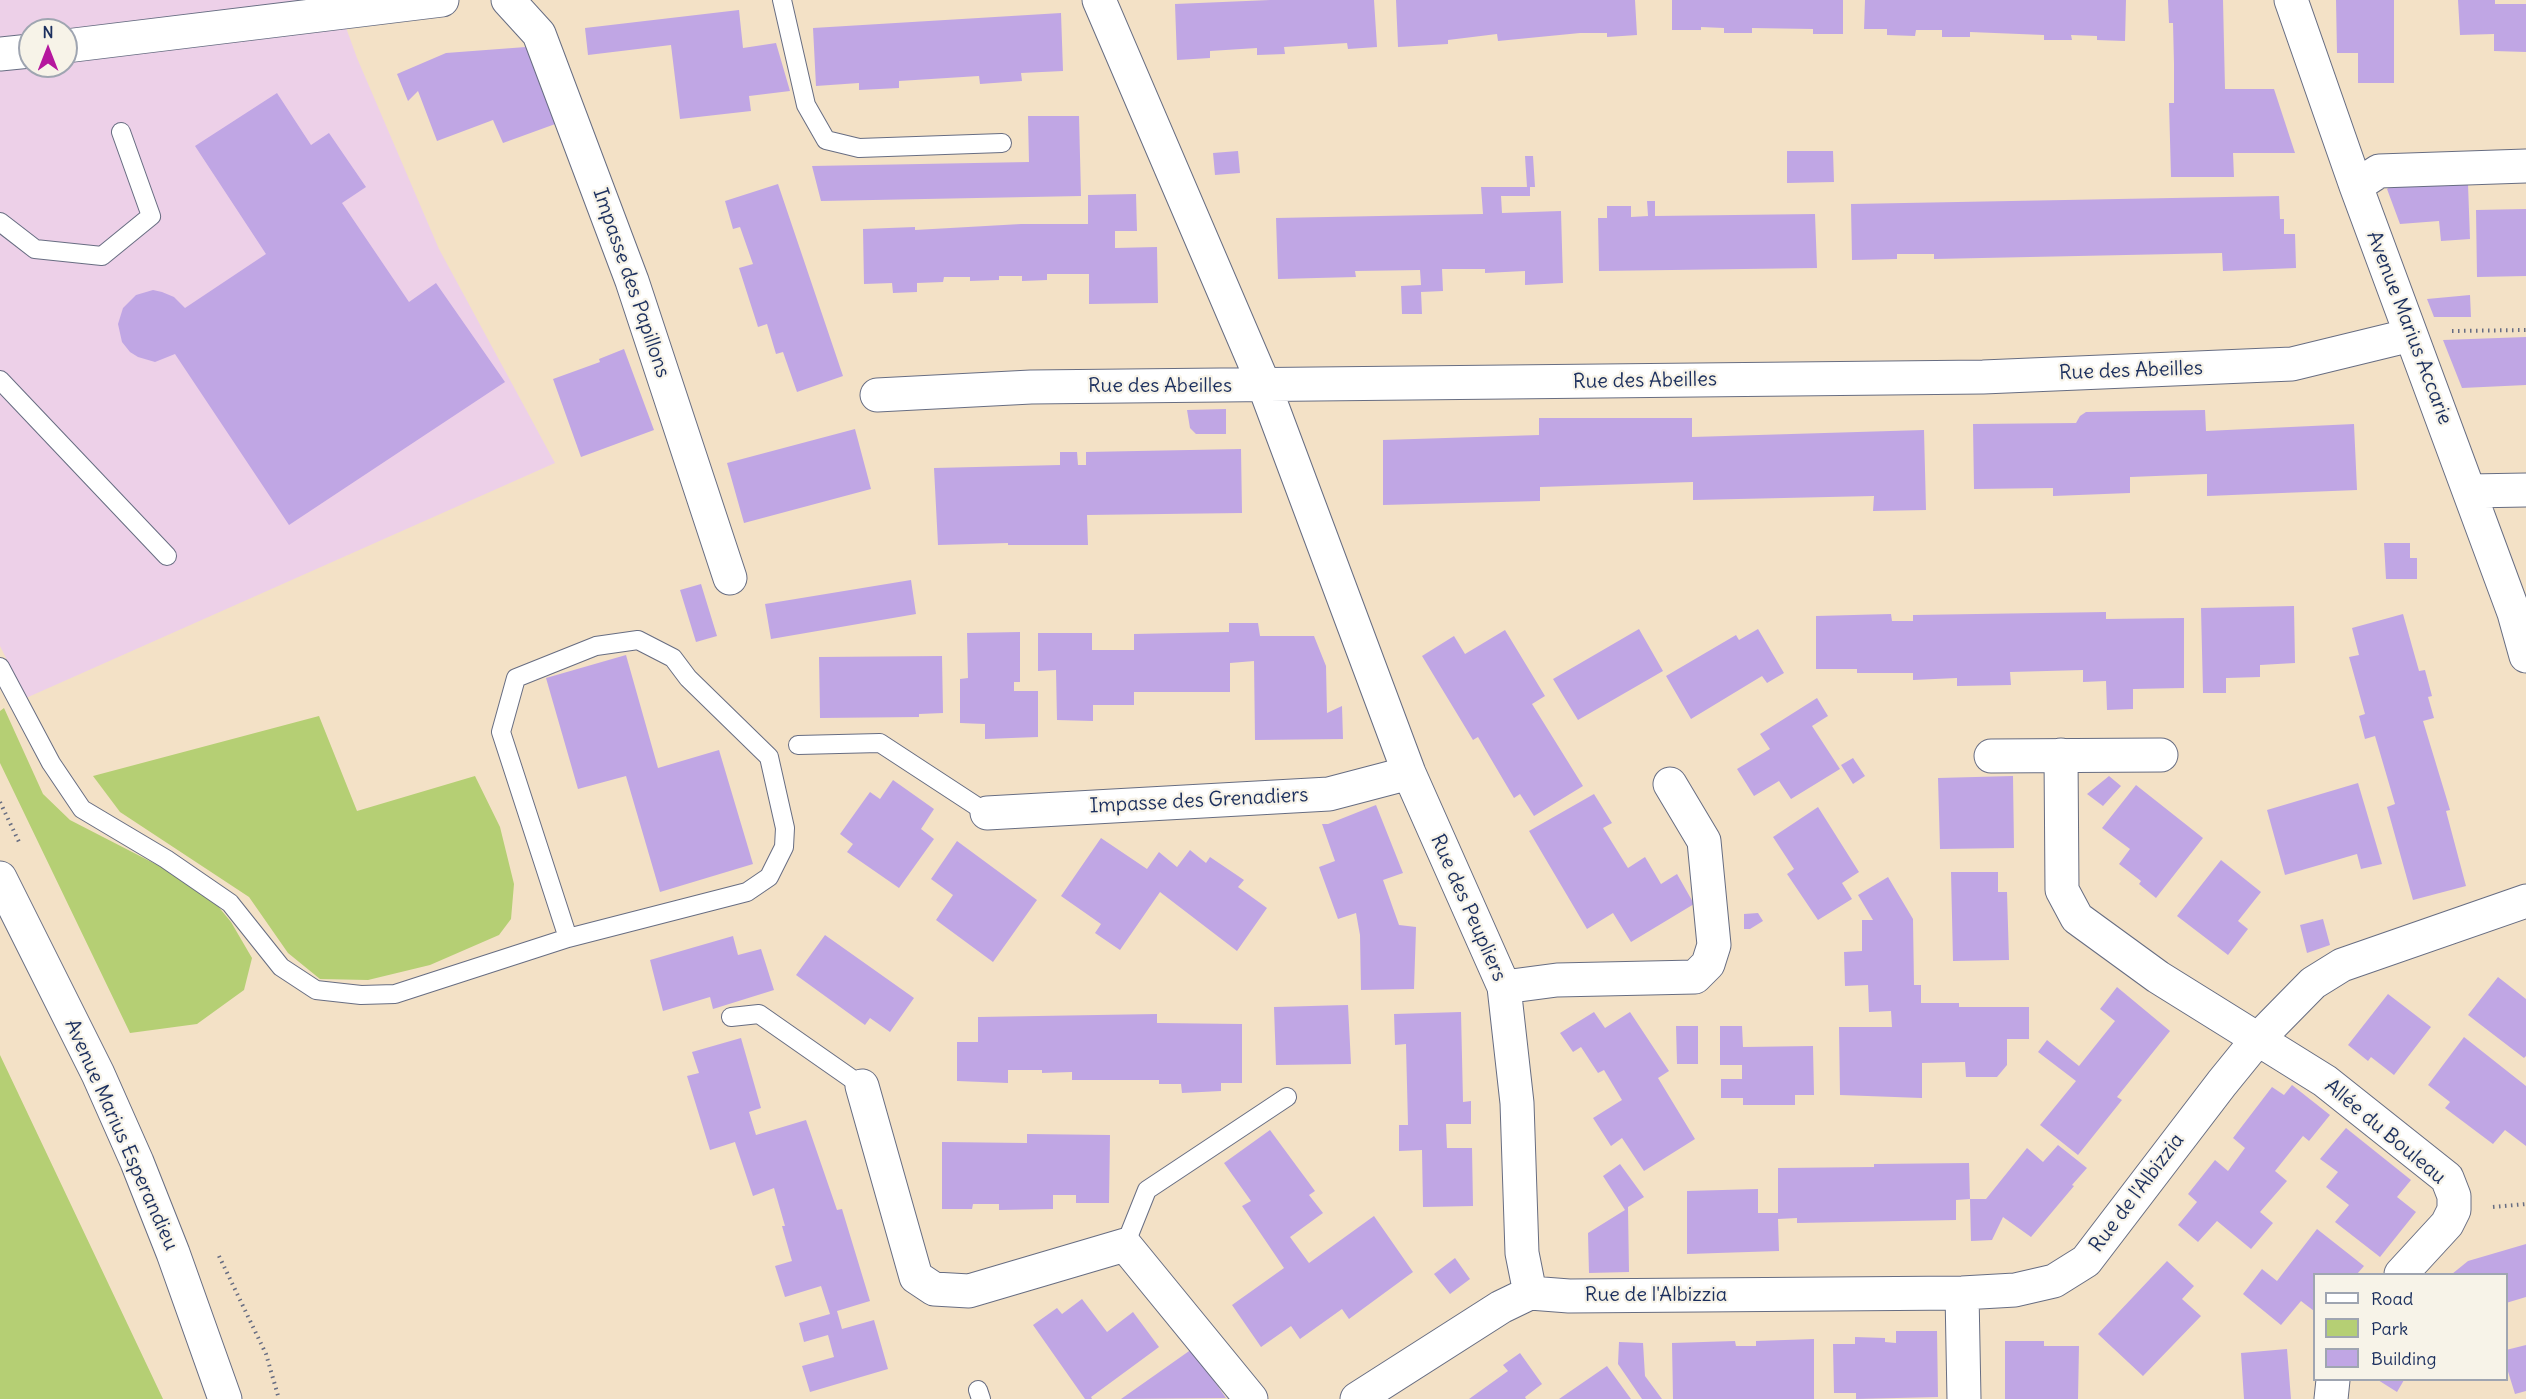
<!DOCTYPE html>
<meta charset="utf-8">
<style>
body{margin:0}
#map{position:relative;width:2526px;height:1399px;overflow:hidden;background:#f3e1c6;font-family:Delius,sans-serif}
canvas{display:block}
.legend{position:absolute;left:2313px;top:1273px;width:195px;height:108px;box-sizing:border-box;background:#f7f3e8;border:2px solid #9fa5b1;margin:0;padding:8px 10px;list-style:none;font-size:18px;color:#1b2f5e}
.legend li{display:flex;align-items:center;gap:12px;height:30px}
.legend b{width:30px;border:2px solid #9fa5b1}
.north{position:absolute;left:18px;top:18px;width:60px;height:60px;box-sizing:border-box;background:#f7f3e8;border:2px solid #9fa5b1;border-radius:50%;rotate:0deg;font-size:16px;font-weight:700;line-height:24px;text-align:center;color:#1b2f5e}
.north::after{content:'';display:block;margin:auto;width:21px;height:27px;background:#b5179e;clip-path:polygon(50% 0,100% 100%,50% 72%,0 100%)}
</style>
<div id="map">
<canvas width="2526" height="1399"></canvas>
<ul class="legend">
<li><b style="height:8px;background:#fff"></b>Road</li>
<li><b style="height:16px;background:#b5cf74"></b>Park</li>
<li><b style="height:16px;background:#c0a6e4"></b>Building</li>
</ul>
<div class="north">N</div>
</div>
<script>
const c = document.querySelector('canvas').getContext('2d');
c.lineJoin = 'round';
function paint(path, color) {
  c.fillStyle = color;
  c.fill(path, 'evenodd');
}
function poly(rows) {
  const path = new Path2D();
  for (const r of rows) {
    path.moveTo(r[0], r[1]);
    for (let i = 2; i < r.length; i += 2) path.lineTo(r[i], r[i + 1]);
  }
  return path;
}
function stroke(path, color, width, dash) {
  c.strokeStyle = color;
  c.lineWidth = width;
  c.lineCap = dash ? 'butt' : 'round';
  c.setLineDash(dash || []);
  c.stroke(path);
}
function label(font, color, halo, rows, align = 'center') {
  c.font = font + ' Delius,sans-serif';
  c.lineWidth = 4.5;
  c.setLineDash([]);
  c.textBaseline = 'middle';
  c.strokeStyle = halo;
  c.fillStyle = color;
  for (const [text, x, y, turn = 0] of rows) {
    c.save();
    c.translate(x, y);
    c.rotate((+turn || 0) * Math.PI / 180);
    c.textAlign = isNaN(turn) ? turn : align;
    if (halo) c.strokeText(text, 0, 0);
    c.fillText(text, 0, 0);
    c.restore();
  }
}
paint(poly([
 [0,0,336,0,357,58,439,249,555,463,26,698,0,646],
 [30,30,66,30,66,66,30,66]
]), '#edd0e8');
paint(poly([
 [4,708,43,794,70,820,204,889,231,922,252,958,244,990,197,1024,130,1033,0,763,0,711],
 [319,716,357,811,475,776,500,827,514,884,511,919,499,935,430,965,368,980,320,979,288,953,249,897,120,812,93,776],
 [0,1055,163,1399,0,1399]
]), '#b5cf74');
paint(poly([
 [1270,0,1374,0,1377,47,1348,49,1347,43,1284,47,1285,54,1257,55,1257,48,1210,51,1210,58,1177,60,1175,4],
 [1396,0,1635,0,1637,35,1607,37,1607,33,1580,33,1498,41,1497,34,1448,40,1448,44,1398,47],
 [1672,0,1843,0,1843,34,1813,34,1813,29,1752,28,1752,33,1724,33,1724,28,1701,27,1701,30,1672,30],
 [1865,0,2126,0,2125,41,2097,40,2097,36,2071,35,2072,40,2044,40,2044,35,1970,32,1970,37,1942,37,1942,30,1916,30,1915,36,1887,35,1887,29,1864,29],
 [2168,0,2223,0,2225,89,2274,89,2295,153,2233,153,2234,177,2171,177,2169,103,2174,103,2174,64,2173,23,2169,23],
 [2336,0,2394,0,2394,83,2358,83,2358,53,2337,53],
 [2458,0,2495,0,2495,4,2526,4,2526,52,2494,51,2494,34,2460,35],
 [739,10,743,48,776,43,790,91,749,96,751,111,680,119,671,45,588,55,585,28],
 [1061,13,1063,71,1021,73,1022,81,980,84,979,76,899,81,899,88,859,90,859,83,816,86,813,28],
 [526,47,558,123,503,143,493,120,437,141,418,91,408,101,397,74,446,53],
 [277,93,311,145,329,133,366,187,342,203,409,302,436,283,505,382,289,525,175,354,155,362,138,357,130,352,122,342,118,324,123,308,136,295,153,290,162,292,174,297,185,308,266,254,195,146],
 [1028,116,1079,116,1081,196,821,201,812,166,1029,162],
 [1238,151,1240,173,1215,175,1213,153],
 [1787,151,1833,151,1834,182,1787,183],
 [1525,156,1533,156,1535,187,1530,187,1530,196,1501,196,1502,213,1561,211,1563,283,1525,285,1525,271,1485,273,1485,269,1442,269,1443,291,1421,292,1422,314,1402,314,1401,286,1421,285,1420,270,1355,271,1356,277,1278,279,1276,218,1483,214,1481,187,1527,187],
 [778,184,843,376,797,392,783,352,776,354,767,324,758,327,739,268,753,264,740,227,733,229,725,201],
 [2468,184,2470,239,2441,241,2439,221,2400,224,2387,189,2391,186],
 [1136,194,1137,231,1115,231,1115,248,1157,247,1158,303,1089,304,1089,274,1047,274,1047,280,1022,281,1022,276,999,276,999,280,970,281,970,277,944,277,943,282,917,283,917,292,893,293,892,283,864,284,863,229,915,227,915,230,1021,224,1088,224,1088,195],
 [2279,196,2280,219,2284,219,2284,234,2295,234,2296,268,2223,271,2222,253,1934,259,1934,254,1897,254,1897,259,1852,260,1851,204],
 [1647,201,1655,201,1655,216,1815,214,1817,268,1599,271,1598,218,1607,218,1607,206,1631,206,1631,217,1648,216],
 [2526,209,2526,276,2477,277,2476,210],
 [2470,295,2471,317,2434,317,2427,299],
 [2526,337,2526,385,2462,388,2443,340],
 [624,349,654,430,581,457,553,379,600,362,599,359],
 [1226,409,1226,434,1196,434,1190,428,1187,410],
 [2205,410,2206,431,2354,424,2357,490,2207,496,2207,474,2130,477,2130,493,2053,496,2053,488,1974,489,1973,424,2076,423,2080,416,2086,412],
 [1539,418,1692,418,1692,437,1924,430,1926,510,1873,511,1874,496,1693,500,1693,482,1540,487,1540,501,1383,505,1383,440,1539,435],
 [855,429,871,489,744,523,727,463],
 [1241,449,1242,513,1087,515,1088,545,1008,545,1008,543,938,545,934,468,1060,465,1060,452,1077,452,1078,465,1086,465,1086,452],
 [2384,543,2410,543,2410,558,2417,558,2417,579,2386,579],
 [911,580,916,614,771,639,765,604],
 [701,584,717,636,696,642,680,590],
 [2294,606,2295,663,2260,665,2260,677,2226,678,2226,693,2203,693,2201,608],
 [2106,612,2106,619,2184,618,2184,688,2133,689,2133,709,2107,710,2106,681,2083,682,2083,670,2010,672,2011,685,1957,686,1957,678,1913,680,1913,673,1857,673,1857,669,1816,669,1816,616,1891,614,1892,621,1913,621,1913,615],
 [2403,614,2419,671,2425,670,2432,696,2428,697,2434,718,2423,721,2450,810,2446,811,2466,886,2413,900,2387,807,2395,804,2375,736,2365,739,2359,716,2365,714,2349,657,2359,655,2352,628],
 [1229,623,1258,623,1260,636,1314,636,1326,666,1327,713,1342,706,1343,739,1255,740,1254,661,1230,663,1230,692,1134,692,1134,705,1093,705,1093,721,1057,720,1056,670,1038,671,1038,633,1092,633,1092,650,1134,650,1134,634,1229,632],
 [1639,629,1663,671,1578,720,1553,679],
 [1758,629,1784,673,1767,683,1762,676,1691,719,1666,676,1736,635,1739,640],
 [1505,630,1545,696,1532,704,1583,786,1534,816,1520,794,1514,798,1478,737,1473,740,1422,656,1454,636,1465,654],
 [1020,632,1020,682,1014,682,1014,691,1038,691,1038,737,985,739,985,724,960,723,960,679,968,678,967,633],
 [626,655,658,768,719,750,753,864,660,892,626,776,578,789,546,678],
 [942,656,943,713,919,714,919,717,820,718,819,657],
 [1817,698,1828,716,1812,726,1840,769,1791,799,1779,781,1754,796,1737,769,1770,749,1760,734],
 [1853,758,1865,776,1853,784,1841,765],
 [2013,776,2014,848,1940,849,1938,778],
 [2109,776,2121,786,2103,806,2087,794],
 [893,780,934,809,921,829,934,839,899,888,847,852,853,844,840,834,870,792,880,799],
 [2358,783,2382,864,2361,869,2357,854,2285,875,2267,810],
 [2136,785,2203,838,2156,898,2139,884,2141,881,2119,864,2130,849,2102,828],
 [1594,794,1612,823,1603,828,1628,868,1645,857,1661,884,1677,874,1694,904,1631,942,1613,913,1587,929,1529,831],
 [1376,805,1403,873,1383,880,1399,925,1416,927,1414,989,1361,990,1360,935,1356,913,1338,919,1319,867,1335,861,1322,824,1328,824],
 [1818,807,1859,872,1842,883,1852,899,1818,920,1787,874,1794,869,1773,837],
 [1101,838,1147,869,1159,852,1177,867,1190,850,1206,863,1210,857,1244,880,1238,887,1267,908,1237,951,1160,892,1120,950,1095,933,1101,924,1061,896],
 [957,841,1037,900,993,962,936,920,953,895,931,879],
 [2221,860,2261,892,2238,921,2248,929,2228,955,2177,916],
 [1951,872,1998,872,1998,892,2007,892,2009,960,1953,961],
 [1888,877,1913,919,1914,985,1921,985,1921,1003,1959,1003,1959,1007,2029,1007,2029,1039,2007,1039,2007,1065,1997,1077,1966,1077,1965,1062,1922,1063,1922,1098,1840,1095,1839,1027,1892,1027,1891,1011,1869,1012,1868,985,1845,986,1844,952,1862,951,1862,920,1873,920,1858,895],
 [1758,913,1763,921,1750,929,1744,929,1744,914],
 [2323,919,2330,945,2307,953,2300,925],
 [825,935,914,998,890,1032,870,1018,865,1025,796,975],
 [733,936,738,955,761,949,774,990,713,1009,710,997,663,1011,650,960],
 [2498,977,2526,999,2526,1056,2524,1058,2468,1015],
 [2117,987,2170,1031,2117,1097,2122,1100,2078,1155,2040,1125,2076,1081,2038,1052,2047,1040,2079,1066,2115,1021,2100,1009],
 [2388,994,2431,1027,2394,1075,2371,1057,2368,1061,2348,1045],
 [1348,1005,1351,1064,1276,1065,1274,1007],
 [1461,1012,1463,1102,1471,1101,1471,1124,1446,1124,1447,1148,1472,1148,1473,1206,1423,1207,1422,1150,1399,1151,1399,1125,1408,1125,1406,1044,1395,1045,1394,1014],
 [1594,1012,1605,1028,1630,1012,1669,1071,1658,1078,1695,1139,1644,1171,1622,1138,1611,1146,1593,1118,1622,1100,1604,1070,1598,1073,1581,1047,1573,1052,1560,1033],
 [1157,1014,1157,1023,1242,1024,1242,1083,1221,1083,1221,1091,1182,1093,1181,1084,1159,1084,1159,1080,1072,1080,1072,1072,1042,1073,1042,1070,1008,1070,1008,1083,957,1081,957,1042,978,1042,978,1017],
 [1676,1026,1698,1026,1698,1064,1677,1064],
 [1720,1026,1742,1026,1743,1047,1813,1046,1814,1095,1795,1095,1795,1105,1743,1105,1743,1098,1721,1098,1721,1079,1742,1079,1742,1065,1720,1065],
 [2464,1037,2526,1086,2526,1146,2505,1130,2493,1144,2445,1108,2450,1102,2428,1085],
 [741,1038,761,1108,749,1112,756,1135,806,1120,837,1210,842,1209,870,1301,837,1311,842,1329,874,1320,888,1369,810,1392,802,1366,834,1357,828,1335,804,1342,799,1323,830,1314,821,1286,785,1297,775,1266,792,1261,782,1226,785,1226,774,1188,753,1196,735,1142,710,1150,687,1076,699,1073,692,1052],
 [2292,1085,2330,1115,2309,1141,2303,1136,2275,1171,2287,1181,2260,1212,2273,1223,2251,1249,2217,1221,2198,1242,2178,1225,2197,1202,2188,1194,2215,1160,2228,1171,2245,1148,2233,1138,2272,1087,2284,1095],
 [2346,1128,2411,1180,2397,1197,2416,1212,2380,1257,2335,1222,2349,1205,2326,1187,2338,1172,2320,1159],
 [1270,1130,1315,1191,1309,1195,1323,1213,1290,1237,1309,1263,1374,1216,1413,1272,1349,1319,1342,1309,1300,1339,1291,1326,1261,1347,1232,1305,1284,1268,1242,1206,1251,1201,1224,1163],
 [1027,1134,1110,1135,1109,1203,1076,1203,1076,1195,1053,1195,1053,1209,999,1210,999,1204,973,1204,972,1209,942,1209,942,1142,1027,1143],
 [2058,1145,2087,1168,2072,1185,2074,1186,2031,1237,2003,1217,1992,1240,1971,1241,1970,1199,1986,1199,2027,1148,2043,1162],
 [1969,1163,1970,1199,1956,1200,1956,1220,1797,1223,1797,1218,1778,1219,1779,1251,1687,1254,1687,1191,1758,1189,1758,1213,1778,1213,1778,1168,1874,1167,1874,1164],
 [1620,1164,1644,1197,1628,1207,1629,1272,1589,1273,1588,1233,1625,1210,1603,1176],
 [2317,1229,2364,1266,2357,1274,2314,1274,2314,1311,2301,1301,2281,1325,2243,1294,2262,1269,2277,1281],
 [2526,1244,2526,1297,2506,1303,2506,1274,2452,1274,2468,1261],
 [1455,1258,1470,1279,1450,1294,1434,1274],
 [2167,1261,2194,1286,2182,1299,2201,1316,2143,1376,2098,1334],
 [1082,1299,1107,1332,1133,1312,1159,1347,1091,1397,1092,1399,1085,1399,1033,1325,1057,1308,1062,1314],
 [1896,1331,1937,1331,1938,1397,1856,1399,1856,1393,1834,1393,1833,1344,1855,1344,1855,1337,1885,1338,1885,1342,1896,1343],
 [1814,1339,1814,1399,1673,1399,1672,1343,1735,1341,1736,1346,1756,1346,1756,1341],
 [2005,1341,2044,1341,2044,1346,2079,1346,2078,1399,2005,1399],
 [1619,1342,1643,1343,1645,1376,1662,1399,1642,1399,1618,1364],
 [2526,1345,2526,1391,2515,1394,2506,1365,2506,1350],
 [1192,1349,1226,1398,1121,1399],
 [2287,1349,2291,1399,2244,1399,2241,1353],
 [1520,1353,1542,1384,1525,1397,1526,1399,1469,1399,1508,1371,1503,1365],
 [1607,1366,1631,1399,1559,1399],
 [2378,1380,2404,1380,2397,1392]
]), '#c0a6e4');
const lane = poly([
 [782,0,806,105,826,140,859,148,1002,143],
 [0,222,35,249,102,256,151,216,121,132],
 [0,380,167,556],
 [0,667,51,763,82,809,166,859,230,903,281,967,316,990,361,995,395,994,568,938,747,892,769,877,784,847,785,828,769,757,688,678,673,658,638,640,596,646,516,678,501,732,568,938],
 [798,745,880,743,987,813],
 [731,1017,759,1014,862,1086],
 [1125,1245,1147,1190,1287,1097],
 [978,1390,981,1399]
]);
const street = poly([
 [508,0,539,34,632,281,730,578],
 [1099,0,1264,385,1409,773,1504,987,1517,1103,1522,1253,1530,1293,1501,1307,1357,1399],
 [2291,0,2356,186,2514,613,2526,656],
 [66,46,442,0],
 [0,54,30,51],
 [2356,186,2379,171,2526,166],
 [877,395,1031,387,1983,377,2292,364,2411,335],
 [2470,491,2526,490],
 [2061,755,2062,890,2077,918,2158,977,2325,1081,2447,1178,2454,1196,2454,1210,2447,1224,2401,1274],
 [1991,756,2161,755],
 [987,813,1329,794,1409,773],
 [1504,987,1557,980,1695,977,1708,964,1714,945,1704,841,1670,784],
 [862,1086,916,1277,934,1289,969,1291,1125,1245,1251,1399],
 [1530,1293,1569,1296,1962,1293,2015,1290,2054,1281,2086,1261,2222,1083,2257,1040,2313,983,2342,965,2526,901],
 [1962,1293,1964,1399],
 [2331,1399,2333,1380]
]);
const secondary = poly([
 [0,878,98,1074,137,1162,173,1253,225,1399]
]);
stroke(lane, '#676d82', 20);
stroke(street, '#676d82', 35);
stroke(secondary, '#676d82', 35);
stroke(poly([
 [2452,331,2526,330],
 [0,802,20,844],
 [2493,1207,2526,1204],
 [219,1256,266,1354,279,1399]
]), '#676d82', 4, [1.5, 4.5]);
stroke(lane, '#fff', 18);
stroke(street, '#fff', 33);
stroke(secondary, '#fff', 33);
label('20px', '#1b2f5e', '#f7f3e8', [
 ["Impasse des Papillons",631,283,71],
 ["Avenue Marius Accarie",2409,328,69],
 ["Rue des Abeilles",2131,371,-2],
 ["Rue des Abeilles",1645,381,-1],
 ["Rue des Abeilles",1160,386],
 ["Impasse des Grenadiers",1199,801,-3],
 ["Rue des Peupliers",1468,908,66],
 ["Allée du Bouleau",2385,1132,40],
 ["Avenue Marius Esperandieu",121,1135,66],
 ["Rue de l'Albizzia",2137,1193,-53],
 ["Rue de l'Albizzia",1656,1295]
]);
</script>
